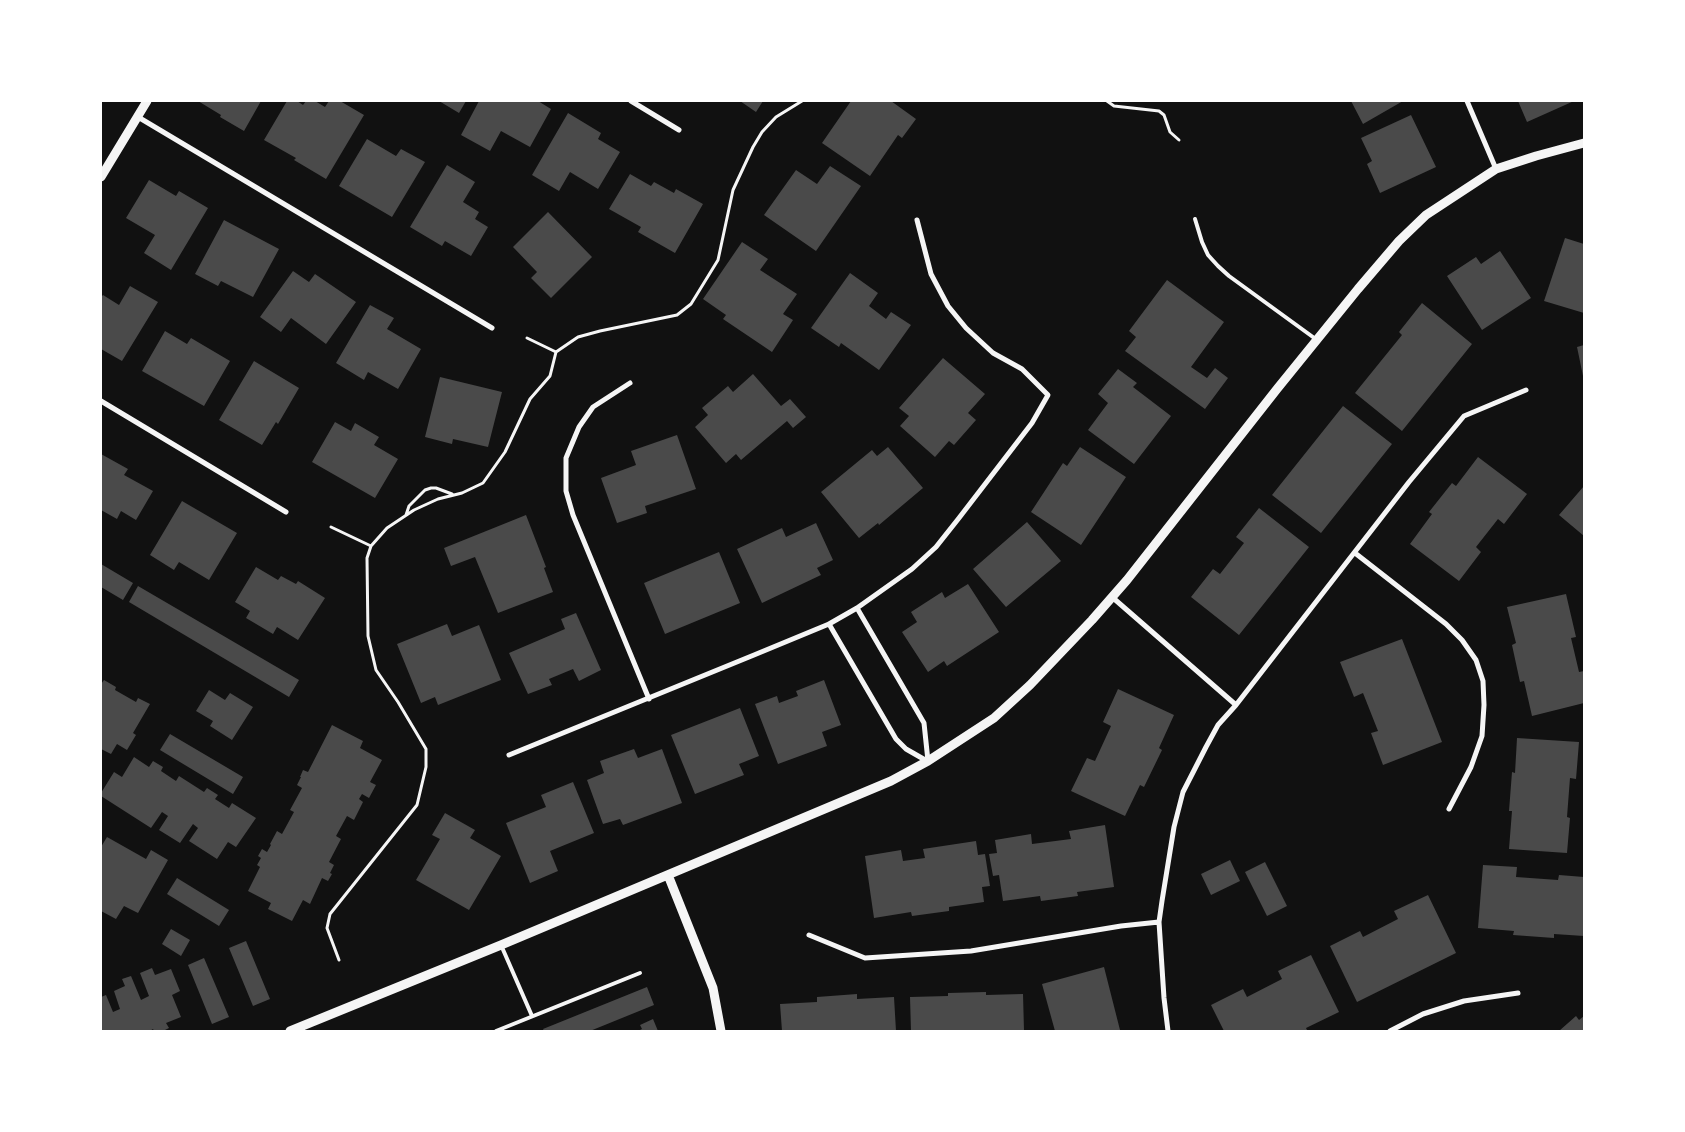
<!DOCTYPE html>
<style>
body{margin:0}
#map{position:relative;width:1685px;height:1132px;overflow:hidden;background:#111;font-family:Merriweather,serif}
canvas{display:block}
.frame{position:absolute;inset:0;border:102px solid #fff;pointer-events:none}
</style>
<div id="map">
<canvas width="1685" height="1132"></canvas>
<div class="frame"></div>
</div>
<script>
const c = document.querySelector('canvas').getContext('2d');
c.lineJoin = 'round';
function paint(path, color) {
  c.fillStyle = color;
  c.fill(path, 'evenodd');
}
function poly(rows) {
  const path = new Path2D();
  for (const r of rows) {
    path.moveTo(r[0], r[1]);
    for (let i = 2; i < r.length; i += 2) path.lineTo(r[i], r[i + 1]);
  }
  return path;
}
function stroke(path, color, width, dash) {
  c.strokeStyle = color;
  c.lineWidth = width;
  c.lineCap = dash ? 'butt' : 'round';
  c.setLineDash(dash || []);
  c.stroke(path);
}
paint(poly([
 [198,101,261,101,244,131,220,117,221,115],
 [287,101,297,101,303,105,306,101,315,101,325,107,329,101,340,101,364,115,326,179,294,160,296,158,264,140],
 [439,101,466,101,459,113],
 [479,101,538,101,551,109,530,147,501,131,490,151,461,135],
 [740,101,763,101,756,112],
 [851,101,891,101,916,119,902,138,898,135,870,176,822,143],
 [1351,101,1403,101,1363,124],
 [1518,101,1574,101,1527,122],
 [568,113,601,133,598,139,620,152,598,189,570,172,559,191,532,175],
 [1411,115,1436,167,1380,193,1367,164,1372,161,1361,138],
 [367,139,396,156,401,149,425,162,392,217,339,186],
 [447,165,475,182,463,202,479,212,475,219,488,227,471,256,445,241,442,246,410,227],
 [830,166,861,186,816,251,764,215,796,170,817,184],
 [630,174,651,186,654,182,674,193,676,189,703,204,675,253,638,232,641,227,609,209],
 [149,180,176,196,179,191,208,208,171,270,144,253,155,235,126,218],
 [548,212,592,257,551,298,531,278,537,272,513,247],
 [224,220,279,249,253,297,221,281,218,286,195,274],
 [1565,238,1584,244,1584,313,1544,301],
 [742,242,768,259,760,270,797,294,783,314,793,320,772,352,723,319,726,315,703,299],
 [1500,251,1531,298,1482,330,1447,276,1476,257,1481,264],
 [293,271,309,282,315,274,356,302,326,344,291,318,281,332,260,317],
 [850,273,878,293,869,306,886,319,891,312,911,325,879,370,841,343,839,347,811,328],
 [1167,280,1224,322,1191,367,1207,378,1215,368,1228,378,1205,409,1125,351,1136,337,1129,331],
 [130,286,158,302,122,361,101,349,101,297,103,295,119,305],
 [1422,303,1472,344,1402,431,1355,393,1402,335,1399,332],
 [370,305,394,318,387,329,421,349,398,389,368,372,364,380,336,363],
 [165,331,187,344,191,338,230,361,204,406,142,371],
 [1584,345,1584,375,1583,376,1577,347],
 [943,358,985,394,968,413,976,420,954,445,949,441,935,457,900,426,909,416,899,408],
 [254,361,299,388,278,424,276,422,262,445,219,420],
 [1118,369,1137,383,1133,387,1171,416,1134,464,1088,430,1108,403,1098,394],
 [753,374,781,406,790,399,806,417,793,428,787,421,741,460,736,454,726,463,695,427,708,415,702,408,728,386,733,392],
 [440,377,502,392,488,447,453,439,452,444,425,437],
 [1343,406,1392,444,1321,533,1272,495],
 [335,422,351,431,355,423,379,437,374,445,398,459,375,498,312,462],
 [677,435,696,489,645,506,647,513,617,523,601,478,636,465,631,451],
 [888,447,923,488,879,525,878,523,859,538,821,492,872,450,877,456],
 [1080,447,1126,477,1081,545,1031,512,1063,463,1067,466],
 [101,454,128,469,124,475,153,491,136,520,121,511,117,519,101,510],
 [1478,457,1527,494,1504,524,1498,519,1476,547,1481,552,1459,581,1410,544,1432,514,1429,512,1452,483,1456,486],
 [1584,486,1584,536,1559,515],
 [182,501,237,533,209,580,179,562,174,570,150,555],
 [1259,508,1309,547,1239,635,1191,597,1213,569,1220,574,1244,543,1236,537],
 [526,515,546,567,544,568,553,592,498,613,475,557,451,566,444,548],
 [1027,522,1061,561,1006,607,973,569],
 [816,523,833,560,817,568,821,575,762,603,737,549,782,528,786,537],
 [719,552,740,603,665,634,644,583],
 [101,564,133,583,123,600,101,587],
 [256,567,278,580,281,576,296,584,298,581,325,598,298,640,277,627,273,634,246,618,250,611,235,602],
 [968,584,999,632,947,666,944,661,928,672,902,632,917,622,911,612,942,592,945,598],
 [138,586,299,680,289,697,129,602],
 [1566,594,1576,637,1571,638,1579,672,1584,671,1584,703,1532,716,1524,681,1520,682,1512,645,1516,643,1507,607],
 [576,613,601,670,579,681,573,669,549,679,552,685,528,694,509,653,565,629,561,619],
 [447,624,452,636,479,625,501,680,438,705,435,697,421,703,397,644],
 [1402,639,1442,742,1383,765,1371,733,1378,731,1363,693,1354,697,1340,662],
 [104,680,116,687,115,690,136,702,138,698,150,704,133,733,136,735,127,750,117,744,111,754,101,749,101,684],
 [824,680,841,725,822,732,827,746,778,764,755,704,777,696,779,703,798,696,796,691],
 [1118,689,1174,715,1159,748,1162,750,1144,787,1140,785,1125,816,1071,791,1087,758,1095,761,1111,726,1103,722],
 [209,690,225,700,230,693,253,707,232,740,210,726,213,721,196,711],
 [740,708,759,756,739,764,744,775,695,794,671,735],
 [332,725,363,741,360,748,382,760,370,782,376,785,369,798,362,794,359,799,363,802,354,820,347,816,336,836,341,839,329,862,334,865,330,873,332,874,328,881,322,878,310,904,303,900,292,921,268,909,271,903,248,891,260,867,257,865,261,858,258,856,262,849,267,852,271,845,270,844,277,831,282,834,294,812,290,810,302,788,297,785,301,777,300,777,303,770,308,772],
 [170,734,243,777,233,794,160,750],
 [1517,738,1579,742,1576,779,1570,778,1567,817,1570,818,1567,853,1509,849,1512,811,1509,811,1512,772,1515,773],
 [634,749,638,758,662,749,682,803,623,825,620,819,603,824,587,780,604,773,600,761],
 [134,757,149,767,153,761,163,767,161,771,176,781,179,776,204,792,207,788,218,795,215,799,229,808,232,803,256,818,236,847,228,842,217,859,189,841,198,828,193,824,180,843,159,830,168,816,162,812,151,828,101,796,101,793,114,772,122,777],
 [573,782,594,833,550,851,558,871,530,883,506,823,546,807,541,795],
 [445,813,475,830,470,838,501,856,469,910,416,880,440,839,432,835],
 [1105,825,1114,887,1077,892,1078,896,1041,901,1040,896,1003,901,999,875,993,876,989,854,997,853,995,840,1031,834,1032,844,1071,839,1069,831],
 [107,837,146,859,151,850,168,860,138,913,124,906,116,919,101,911,101,847],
 [976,841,978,855,985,854,990,886,982,887,984,902,949,907,949,911,912,916,911,912,874,918,865,856,901,850,903,861,925,858,923,849],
 [1230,860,1240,881,1211,895,1201,874],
 [1265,862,1287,906,1267,916,1245,872],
 [1483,865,1517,867,1516,877,1558,880,1559,875,1584,877,1584,936,1554,934,1554,938,1513,935,1514,931,1478,928],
 [177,878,229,910,219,926,167,894],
 [1428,895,1456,953,1357,1002,1330,946,1360,931,1363,937,1398,919,1394,911],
 [171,929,190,940,181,956,162,944],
 [246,941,270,999,253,1006,229,948],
 [1311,955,1339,1012,1306,1028,1307,1030,1306,1031,1224,1031,1211,1005,1243,989,1247,997,1282,979,1278,971],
 [204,958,229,1017,212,1024,188,965],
 [1104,967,1120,1030,1055,1031,1042,984],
 [152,968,155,975,171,969,180,991,172,995,181,1017,166,1023,169,1028,163,1031,154,1031,153,1029,150,1031,101,1031,101,997,106,995,113,1012,120,1009,114,991,125,986,122,979,131,976,141,1000,149,996,140,973],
 [647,987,654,1005,590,1031,544,1031,543,1029],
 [986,992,986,995,1023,994,1024,1031,911,1031,910,997,948,996,948,993],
 [857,994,857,999,894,997,896,1031,782,1031,780,1004,817,1002,817,997],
 [1576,1016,1579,1020,1584,1016,1584,1031,1559,1031],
 [653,1019,658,1031,638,1031,642,1029,640,1025]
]), '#4a4a4a');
stroke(poly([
 [1107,101,1114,106,1159,111,1164,115,1170,132,1179,140],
 [527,338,556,352],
 [406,515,409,506,425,490,431,488,436,488,452,494],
 [331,527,371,546],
 [339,960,327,928,330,914,417,805,426,767,426,749,398,702,376,670,368,636,367,558,371,546,387,528,414,510,438,499,462,493,483,483,505,452,530,399,550,376,556,352,578,337,600,331,677,315,691,304,718,260,733,190,753,147,762,132,776,117,802,101]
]), '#f5f5f5', 3);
stroke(poly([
 [1195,219,1202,242,1208,255,1218,266,1229,276,1317,340],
 [501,945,532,1016],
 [496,1031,640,973]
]), '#f5f5f5', 4);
stroke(poly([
 [631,101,679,130],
 [1467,101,1496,169],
 [138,117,492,328],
 [630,383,593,407,579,427,566,458,566,491,573,515,649,699],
 [101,401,286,512],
 [1355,553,1446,624,1462,640,1476,660,1483,681,1484,705,1482,736,1471,767,1449,809],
 [1112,597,1236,705],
 [857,608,924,723,928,761],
 [829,624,896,739,906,749,927,761],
 [509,755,754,655,829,624,857,608,912,569,936,547,959,518,1032,423,1048,395,1022,369,993,353,966,328,948,306,931,274,917,220],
 [809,935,865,958,971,951,1121,926,1159,922],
 [1168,1031,1164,998,1159,922,1162,901,1174,827,1183,792,1206,747,1218,725,1236,705,1409,482,1464,416,1526,390],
 [1390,1031,1423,1014,1464,1001,1518,993]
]), '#f5f5f5', 5);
stroke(poly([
 [101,177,147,101],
 [668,875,713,988,721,1031],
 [290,1031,501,945,891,781,928,761,994,718,1030,685,1092,620,1127,580,1277,389,1358,289,1399,241,1426,215,1496,169,1536,156,1584,143]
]), '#f5f5f5', 9);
</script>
